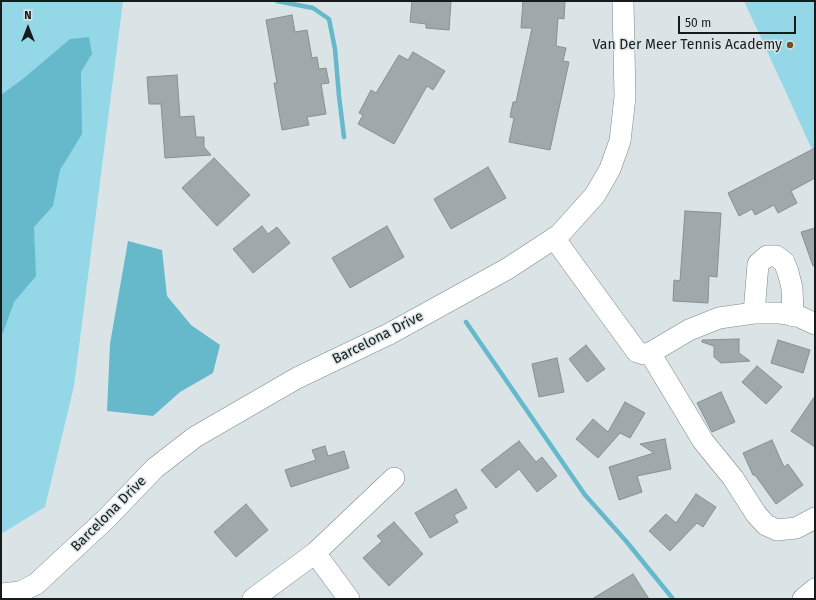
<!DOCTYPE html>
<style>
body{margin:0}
#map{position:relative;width:816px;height:600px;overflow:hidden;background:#dae3e6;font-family:"Fira Sans",sans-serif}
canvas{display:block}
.frame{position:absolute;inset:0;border:2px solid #181b1c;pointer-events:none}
.north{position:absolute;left:8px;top:8px;width:40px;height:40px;-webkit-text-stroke:3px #dae3e6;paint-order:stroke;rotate:0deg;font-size:11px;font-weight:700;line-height:16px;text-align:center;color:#181b1c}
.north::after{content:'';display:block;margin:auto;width:14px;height:18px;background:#181b1c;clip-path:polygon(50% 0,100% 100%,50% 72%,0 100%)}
.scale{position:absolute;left:678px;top:16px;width:118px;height:18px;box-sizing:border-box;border:2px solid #181b1c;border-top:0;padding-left:5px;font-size:12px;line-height:14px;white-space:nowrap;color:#181b1c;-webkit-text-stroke:3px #dae3e6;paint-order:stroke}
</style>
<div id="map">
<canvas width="816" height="600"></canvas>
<div class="frame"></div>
<div class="north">N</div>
<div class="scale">50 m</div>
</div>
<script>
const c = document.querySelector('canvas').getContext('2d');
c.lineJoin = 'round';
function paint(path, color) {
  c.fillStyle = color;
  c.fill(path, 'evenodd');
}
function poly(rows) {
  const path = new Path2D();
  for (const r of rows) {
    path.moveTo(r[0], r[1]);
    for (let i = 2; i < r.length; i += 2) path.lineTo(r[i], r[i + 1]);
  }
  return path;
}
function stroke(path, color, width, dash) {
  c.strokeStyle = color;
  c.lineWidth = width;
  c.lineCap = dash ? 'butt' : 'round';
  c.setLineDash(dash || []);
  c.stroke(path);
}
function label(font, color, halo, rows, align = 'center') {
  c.font = font + ' "Fira Sans",sans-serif';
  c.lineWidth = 3;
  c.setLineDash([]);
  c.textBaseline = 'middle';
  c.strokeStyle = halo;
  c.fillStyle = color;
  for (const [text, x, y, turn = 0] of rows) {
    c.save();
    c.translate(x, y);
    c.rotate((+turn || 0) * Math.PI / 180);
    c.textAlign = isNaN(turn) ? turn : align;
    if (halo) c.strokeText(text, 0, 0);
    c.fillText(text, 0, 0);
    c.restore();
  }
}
paint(poly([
 [1,1,123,1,74,386,45,507,1,534],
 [744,1,815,1,815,156,784,88]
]), '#94d8e8');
paint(poly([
 [89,37,92,54,81,72,82,134,60,170,53,206,34,227,36,276,14,302,3,333,1,334,1,95,24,78,70,39],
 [128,241,162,250,167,296,191,325,220,345,213,373,180,392,153,416,107,411,110,344]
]), '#65b9cb');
stroke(poly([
 [277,1,313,8,329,19,335,49,339,96,344,137],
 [466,322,585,495,626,541,673,599]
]), '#65b9cb', 4.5);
const building = poly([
 [412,1,451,1,449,30,426,28,426,24,410,22,412,1],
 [523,1,565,1,564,19,558,18,556,46,566,48,563,61,569,62,550,150,509,142,514,118,510,117,513,102,516,102,532,28,521,28,523,1],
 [292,15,295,32,307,30,312,58,317,57,319,69,326,68,329,83,321,84,326,114,307,117,309,125,282,130,274,83,277,83,266,20,292,15],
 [413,52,445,71,433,90,427,86,394,144,358,124,363,115,359,113,371,90,376,93,399,55,408,60,413,52],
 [177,75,180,117,194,116,196,137,204,137,204,147,211,155,165,158,161,104,149,104,147,77,177,75],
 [815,148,815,178,791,191,797,203,778,213,774,205,755,215,752,209,739,216,728,193,815,148],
 [214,158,250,195,217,226,182,188,214,158],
 [488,167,506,198,451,229,434,199,488,167],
 [685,211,721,213,717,277,709,276,708,303,673,301,674,280,680,281,685,211],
 [262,226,268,234,277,227,290,243,253,273,233,249,262,226],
 [387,226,404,257,350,288,332,258,387,226],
 [815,228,815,266,813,266,801,232,815,228],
 [739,339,739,353,750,361,721,363,714,357,714,346,702,342,702,340,739,339],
 [778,340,810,350,803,373,771,363,778,340],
 [586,345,605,369,587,382,569,359,586,345],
 [557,358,564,392,539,397,532,364,557,358],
 [757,366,782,387,766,404,742,382,757,366],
 [721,392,735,422,712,432,697,403,721,392],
 [815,396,815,447,791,431,815,396],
 [625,402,645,413,630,438,620,433,598,458,576,439,593,419,608,432,625,402],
 [665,439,671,469,637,476,642,492,619,500,609,467,654,453,640,444,665,439],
 [772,440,784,467,788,464,803,485,776,504,755,475,753,475,743,453,772,440],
 [519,441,536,462,542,457,557,476,537,492,519,469,496,488,481,470,519,441],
 [325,446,328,456,344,451,349,468,291,487,285,470,316,460,312,450,325,446],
 [456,489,467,508,454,515,458,522,430,538,415,513,456,489],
 [696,494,716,507,703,527,697,523,670,551,649,531,666,514,676,523,696,494],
 [246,504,268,530,236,557,214,532,246,504],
 [394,522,423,554,389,586,363,558,382,541,377,536,394,522],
 [633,574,649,599,592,599,633,574]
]);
paint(building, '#9fa8aa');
stroke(building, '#878f91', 1);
const minor = poly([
 [554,238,637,352,644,354,650,353,689,330,719,318,754,313,779,313,798,316,815,324],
 [754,313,758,264,767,256,776,256,784,262,788,272,792,288,793,316],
 [650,353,703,441,733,478,756,514,766,525,777,530,796,528,815,518],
 [315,553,349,599],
 [1,594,20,592,36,584,106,519,155,468,195,437,297,378,389,334,507,269,559,235,595,195,610,169,620,141,625,97,623,1],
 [253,599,315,553,394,478],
 [803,599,815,589]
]);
stroke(minor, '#7f8789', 22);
stroke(minor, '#fff', 21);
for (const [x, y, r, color] of [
 [790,45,4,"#724d29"]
]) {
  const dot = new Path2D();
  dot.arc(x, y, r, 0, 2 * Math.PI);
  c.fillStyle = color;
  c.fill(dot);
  stroke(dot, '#dae3e6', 1.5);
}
label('14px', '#181b1c', '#dae3e6', [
 ["Van Der Meer Tennis Academy",782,45]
], 'right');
label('14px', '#181b1c', '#dae3e6', [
 ["Barcelona Drive",378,338,-27],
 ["Barcelona Drive",109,514,-45]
]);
</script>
